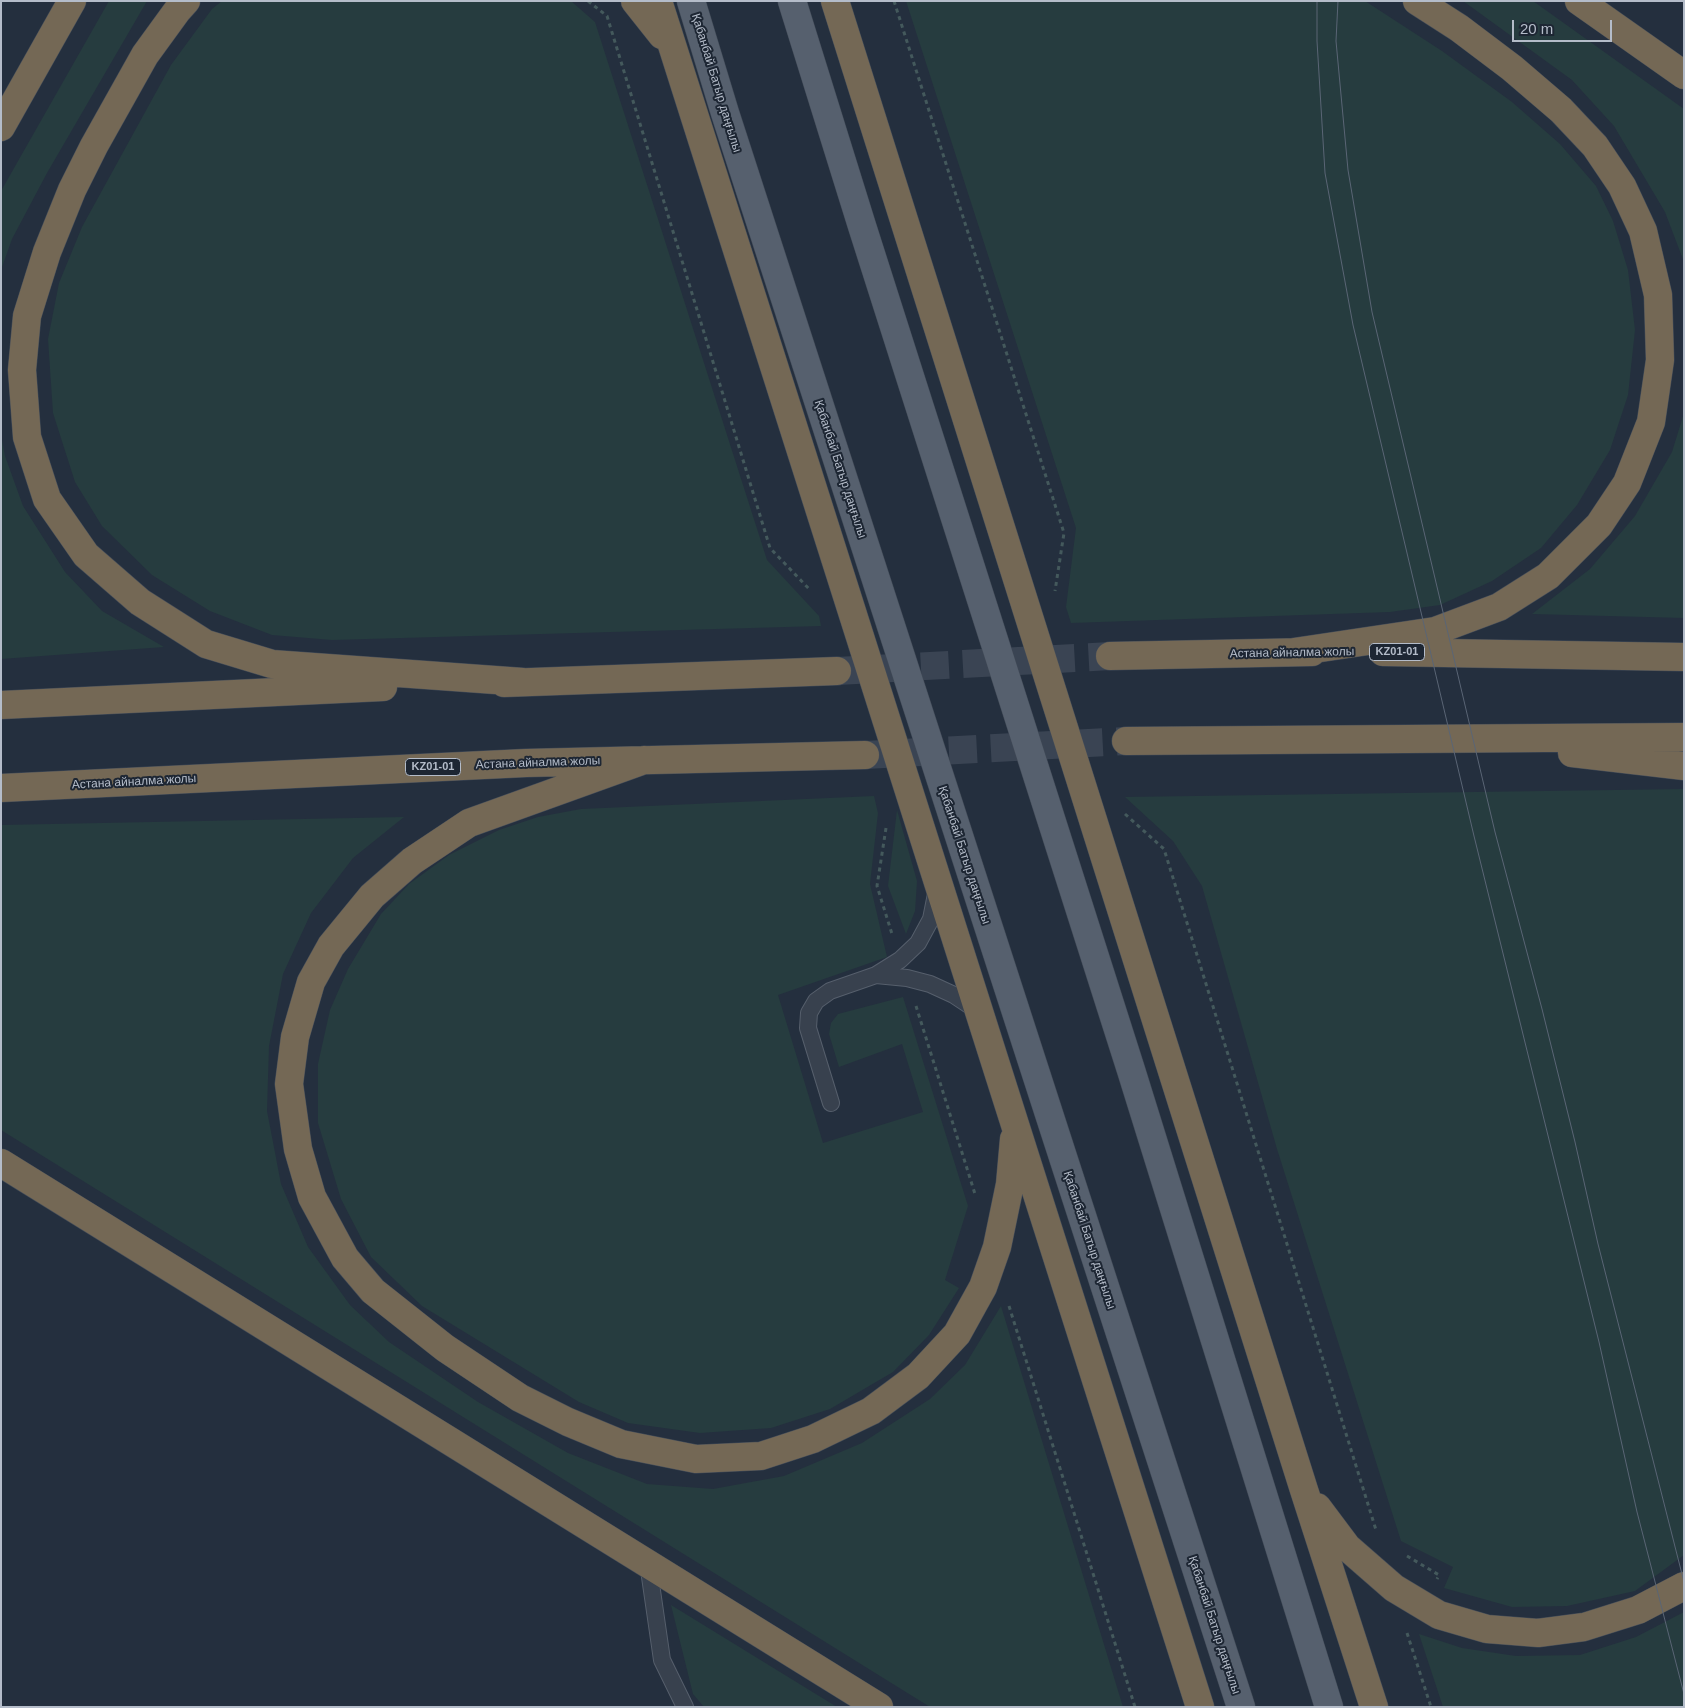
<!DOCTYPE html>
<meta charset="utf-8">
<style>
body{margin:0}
#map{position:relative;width:1685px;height:1708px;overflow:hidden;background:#242f3e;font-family:Arial,sans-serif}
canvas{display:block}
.frame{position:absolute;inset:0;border:2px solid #b4bcc9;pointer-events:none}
.scale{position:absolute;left:1512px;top:20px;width:100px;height:22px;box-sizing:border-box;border:2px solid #b4bcc9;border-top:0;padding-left:6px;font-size:15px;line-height:18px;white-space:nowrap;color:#b4bcc9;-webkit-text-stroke:4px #1d2633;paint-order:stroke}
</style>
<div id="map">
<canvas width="1685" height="1708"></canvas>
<div class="frame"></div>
<div class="scale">20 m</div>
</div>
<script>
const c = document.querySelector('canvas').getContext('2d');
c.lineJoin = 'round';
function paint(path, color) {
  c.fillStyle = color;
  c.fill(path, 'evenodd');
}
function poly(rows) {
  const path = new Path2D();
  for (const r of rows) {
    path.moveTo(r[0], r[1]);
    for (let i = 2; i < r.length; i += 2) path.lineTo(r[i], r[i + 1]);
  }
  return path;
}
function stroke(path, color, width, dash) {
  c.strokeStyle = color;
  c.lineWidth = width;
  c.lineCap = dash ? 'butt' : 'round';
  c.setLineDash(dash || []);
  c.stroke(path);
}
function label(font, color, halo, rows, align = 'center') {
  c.font = font + ' Arial,sans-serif';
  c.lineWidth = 4;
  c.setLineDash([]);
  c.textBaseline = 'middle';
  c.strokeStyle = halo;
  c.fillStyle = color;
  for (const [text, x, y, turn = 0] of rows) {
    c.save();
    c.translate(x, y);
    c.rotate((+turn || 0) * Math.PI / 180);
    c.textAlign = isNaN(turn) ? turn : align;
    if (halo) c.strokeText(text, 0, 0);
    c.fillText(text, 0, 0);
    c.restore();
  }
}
paint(poly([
 [109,1,147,1,47,173,12,239,1,270,1,191],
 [222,1,571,1,595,22,767,560,819,616,821,626,332,640,272,635,210,611,152,575,102,526,75,482,53,413,48,339,59,283,82,227,171,65,212,9],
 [906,1,1365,1,1442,51,1512,102,1560,144,1596,186,1613,221,1628,270,1635,330,1628,395,1610,450,1577,505,1541,548,1492,581,1440,605,1390,612,1071,623,1066,607,1076,528],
 [1463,1,1533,1,1684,109,1684,262,1665,212,1614,126,1572,80],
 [1684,413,1684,618,1532,614,1590,569,1635,516,1672,452],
 [1,435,5,456,23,506,65,572,102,611,164,647,1,659],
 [1684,789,1684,1555,1635,1591,1567,1606,1512,1607,1444,1588,1453,1567,1401,1541,1277,1149,1202,886,1173,841,1125,797],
 [874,796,878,813,870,884,887,957,778,995,823,1143,923,1112,902,1044,839,1067,829,1034,831,1023,838,1014,903,997,968,1206,945,1280,959,1288,929,1335,893,1372,830,1409,771,1428,700,1433,628,1423,579,1402,422,1306,371,1257,341,1199,318,1123,318,1064,330,1010,348,969,381,914,409,884,449,855,499,830,538,817,581,809],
 [897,810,917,881,915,911,906,934,888,886],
 [404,817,353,858,311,913,283,974,269,1046,267,1111,281,1184,308,1247,350,1305,389,1342,478,1402,568,1453,647,1484,713,1489,784,1476,862,1443,930,1399,965,1365,1001,1306,1123,1707,930,1707,1,1130,1,825],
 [671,1605,837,1707,704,1707,693,1694],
 [1684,1612,1684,1707,1443,1707,1419,1634,1462,1648,1516,1656,1580,1655,1636,1637]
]), '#263c3f');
stroke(poly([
 [837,671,1110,656],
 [865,755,1126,741]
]), '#3a4453', 28, [28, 14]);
const lane = poly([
 [937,889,931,919,918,943,900,960,876,975,907,978,930,984,954,995,978,1011],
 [831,1103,808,1028,809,1013,816,1001,830,991,876,975],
 [648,1563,662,1660,685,1707]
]);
const primary = poly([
 [691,1,725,113,1241,1707],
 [792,1,862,226,1131,1070,1329,1707]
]);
const highway = poly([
 [186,1,177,11,145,55,94,146,72,190,47,252,27,316,22,370,27,437,47,499,86,555,140,602,206,644,272,664,523,682],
 [635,1,662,35],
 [658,1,1200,1707],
 [835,1,1304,1490,1374,1707],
 [1579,1,1684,75],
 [1,127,72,1],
 [1294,652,1435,631,1499,607,1548,576,1599,525,1627,483,1651,422,1660,360,1658,295,1643,231,1622,186,1595,146,1561,110,1512,68,1459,28,1417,1],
 [1383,652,1684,657],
 [1110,656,1312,652],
 [504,683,837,671],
 [1,705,383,687],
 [1126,741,1684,737],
 [1572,753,1684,766],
 [644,760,469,823,412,861,372,896,331,946,311,982,295,1037,289,1084,298,1149,312,1197,345,1258,373,1291,445,1348,520,1398,568,1422,621,1444,696,1459,761,1456,813,1439,871,1411,918,1376,957,1334,983,1287,997,1247,1010,1184,1014,1139],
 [1,788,526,763,865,755],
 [1,1163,879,1707],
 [1317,1507,1347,1547,1394,1588,1439,1615,1487,1629,1538,1633,1584,1627,1638,1610,1684,1586]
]);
stroke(lane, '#565f6c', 18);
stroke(primary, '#414a57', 29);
stroke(highway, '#434c59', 29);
stroke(poly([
 [588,1,607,16,770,548,811,591],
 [894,1,1064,533,1055,591],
 [1125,814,1164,849,1376,1530],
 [886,828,877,886,892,934],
 [916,1006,975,1194],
 [1009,1306,1135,1707],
 [1407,1556,1439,1575,1437,1579],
 [1407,1633,1431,1707]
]), '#44595c', 3, [4, 4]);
stroke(lane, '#38414e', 16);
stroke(primary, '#56606e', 28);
stroke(highway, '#746855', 28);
stroke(poly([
 [1317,1,1317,41,1325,173,1353,325,1474,836,1599,1342,1637,1512,1684,1694],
 [1338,1,1336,41,1348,170,1372,312,1495,832,1542,1009,1575,1142,1598,1244,1684,1582]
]), '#5a6575', 1);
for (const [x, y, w] of [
 [1397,652,55],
 [433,767,55]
]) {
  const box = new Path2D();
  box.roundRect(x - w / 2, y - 8.5, w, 17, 4);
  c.fillStyle = '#1d2633';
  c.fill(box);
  stroke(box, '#b4bcc9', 1);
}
label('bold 11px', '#b4bcc9', null, [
 ["KZ01-01",1397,652],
 ["KZ01-01",433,767]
]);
label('12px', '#b4bcc9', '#1d2633', [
 ["Қабанбай Батыр даңғылы",716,83,73],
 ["Қабанбай Батыр даңғылы",840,469,72],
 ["Астана айналма жолы",1292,653,-1],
 ["Астана айналма жолы",538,763,-2],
 ["Астана айналма жолы",134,782,-3],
 ["Қабанбай Батыр даңғылы",964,855,72],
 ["Қабанбай Батыр даңғылы",1089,1240,72],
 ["Қабанбай Батыр даңғылы",1214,1625,72]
]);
</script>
